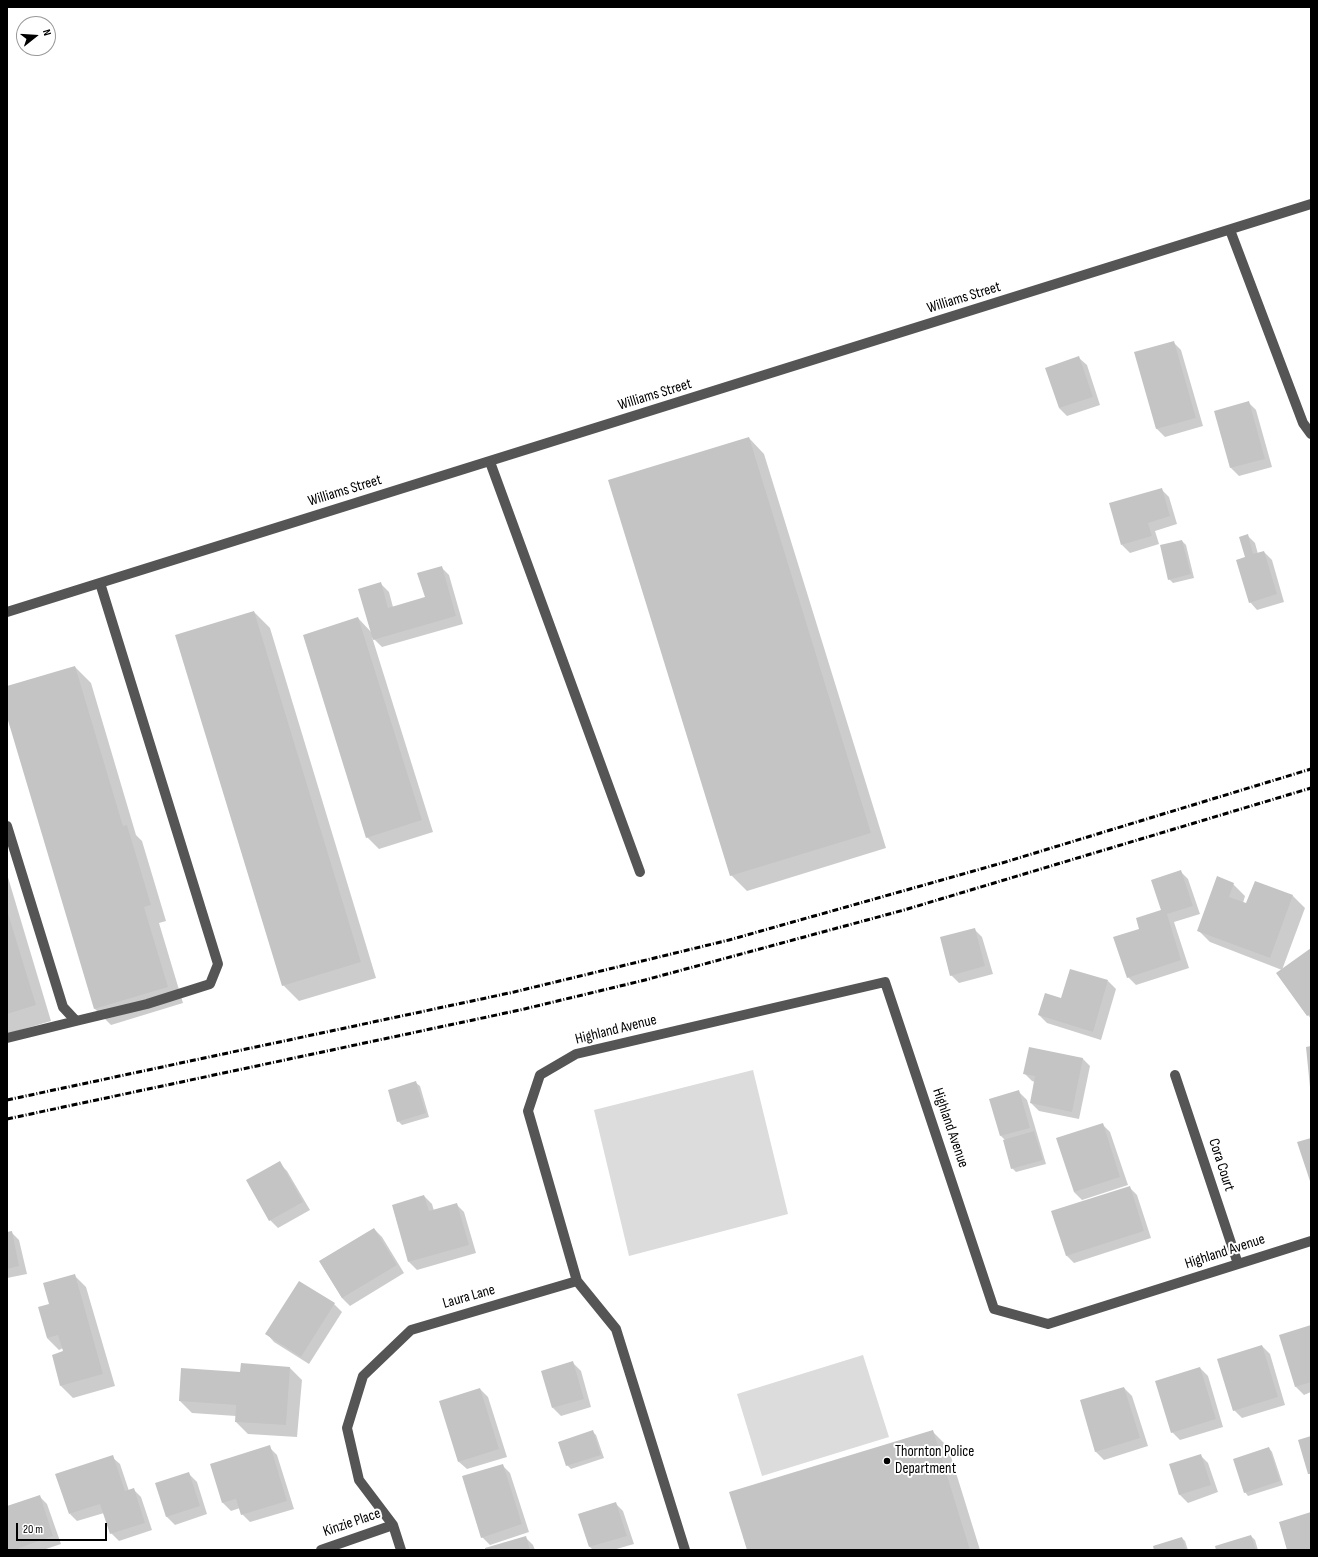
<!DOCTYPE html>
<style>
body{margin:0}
#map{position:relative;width:1318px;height:1557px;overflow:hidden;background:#fff;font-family:"Sofia Sans Condensed",sans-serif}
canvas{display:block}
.frame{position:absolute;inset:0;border:8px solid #000;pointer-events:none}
.north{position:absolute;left:16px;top:16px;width:40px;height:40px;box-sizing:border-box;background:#fff;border:1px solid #999;border-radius:50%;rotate:73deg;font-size:11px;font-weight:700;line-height:16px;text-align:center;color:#000}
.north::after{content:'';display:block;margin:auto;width:14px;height:18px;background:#000;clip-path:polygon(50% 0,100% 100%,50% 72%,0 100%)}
.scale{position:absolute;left:16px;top:1523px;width:91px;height:18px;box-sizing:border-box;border:2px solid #000;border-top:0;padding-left:5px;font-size:12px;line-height:14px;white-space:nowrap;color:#000;-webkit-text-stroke:3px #fff;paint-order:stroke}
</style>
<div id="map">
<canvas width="1318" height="1557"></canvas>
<div class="frame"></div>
<div class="north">N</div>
<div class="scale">20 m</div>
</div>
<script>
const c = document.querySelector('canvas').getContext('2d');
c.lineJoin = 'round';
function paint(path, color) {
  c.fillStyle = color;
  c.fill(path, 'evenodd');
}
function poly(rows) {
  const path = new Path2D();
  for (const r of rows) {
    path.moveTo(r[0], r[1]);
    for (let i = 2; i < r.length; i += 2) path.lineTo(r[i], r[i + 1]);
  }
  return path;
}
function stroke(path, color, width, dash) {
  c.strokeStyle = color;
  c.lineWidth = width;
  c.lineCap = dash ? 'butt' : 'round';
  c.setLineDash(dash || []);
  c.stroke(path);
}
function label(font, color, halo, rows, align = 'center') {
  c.font = font + ' "Sofia Sans Condensed",sans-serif';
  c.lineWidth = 4;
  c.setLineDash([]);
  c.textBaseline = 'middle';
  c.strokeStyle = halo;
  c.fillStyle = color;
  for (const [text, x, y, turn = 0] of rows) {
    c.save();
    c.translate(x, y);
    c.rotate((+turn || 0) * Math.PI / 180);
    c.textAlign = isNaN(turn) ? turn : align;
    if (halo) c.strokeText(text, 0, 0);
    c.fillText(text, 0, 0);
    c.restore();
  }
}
paint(poly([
 [753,1070,788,1214,629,1256,594,1110],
 [863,1355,889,1437,762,1476,737,1394]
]), '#dcdcdc');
paint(poly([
 [1173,342,1181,350,1203,426,1165,437,1157,429,1135,353],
 [1079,358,1087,365,1100,405,1067,416,1059,408],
 [1248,402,1256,410,1272,467,1239,476,1231,468],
 [749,438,764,454,886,848,747,891,731,875],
 [1161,489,1169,497,1177,524,1155,531,1159,544,1130,553,1122,545],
 [1247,535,1255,543,1258,554,1264,552,1272,560,1284,602,1257,610,1250,602,1246,558],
 [1182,541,1186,545,1194,578,1173,583,1169,579],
 [441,567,449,575,463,624,382,647,372,637,433,832,379,849,367,837,358,618,372,633,381,584,389,592,393,607,426,598],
 [254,612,270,628,376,978,299,1001,283,985],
 [75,667,91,683,136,835,142,841,166,921,159,923,183,1003,111,1025,95,1009,7,713,7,687],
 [1180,871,1188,879,1200,914,1174,922,1189,968,1136,985,1128,977],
 [7,874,51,1021,7,1034],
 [1233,884,1245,896,1243,903,1247,904,1293,896,1305,908,1282,970,1210,942,1198,930],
 [974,929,982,937,993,974,959,983,951,975],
 [1311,949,1311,1019,1277,973],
 [1108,981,1116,989,1101,1040,1047,1023,1039,1015],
 [1082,1058,1090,1066,1079,1119,1039,1111,1031,1103,1035,1082,1032,1081,1024,1073],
 [416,1083,420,1086,429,1117,402,1125,398,1121],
 [1019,1092,1027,1100,1046,1164,1016,1172,1012,1168,1005,1140,1001,1136],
 [1102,1124,1110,1132,1128,1185,1082,1200,1074,1192],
 [279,1163,287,1171,310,1210,278,1228,270,1220],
 [1129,1187,1137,1195,1151,1238,1074,1263,1066,1255],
 [424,1196,432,1204,434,1211,456,1204,464,1212,476,1253,417,1270,409,1262],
 [374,1229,382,1237,404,1273,350,1306,342,1298,320,1262],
 [11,1232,19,1240,27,1274,7,1278,7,1233],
 [74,1275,86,1287,115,1386,73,1398,61,1386,53,1356,65,1352,63,1348,59,1350,47,1338],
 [334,1304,342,1312,309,1364,274,1342,267,1334],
 [1311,1326,1311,1392,1304,1395,1296,1387],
 [1262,1346,1270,1354,1285,1405,1242,1418,1234,1410],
 [573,1363,581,1371,591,1407,561,1416,553,1408],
 [290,1368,302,1380,297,1437,248,1434,236,1422,236,1416,192,1413,180,1401,241,1373],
 [1200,1368,1208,1376,1223,1427,1180,1440,1172,1432],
 [1124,1388,1132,1396,1148,1446,1104,1460,1096,1452,1081,1401],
 [480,1389,488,1397,507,1457,467,1469,459,1462],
 [932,1431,948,1447,980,1550,748,1550],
 [593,1432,596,1435,604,1458,571,1469,567,1465],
 [269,1447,277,1455,294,1509,250,1522,242,1514,240,1508,231,1511,223,1503,211,1464],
 [1269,1448,1272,1452,1283,1485,1248,1496,1245,1492],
 [1200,1455,1208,1463,1218,1492,1188,1503,1180,1495,1170,1465],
 [112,1457,120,1464,129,1491,133,1489,141,1497,152,1530,119,1541,111,1533,104,1513,77,1521,70,1514],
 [502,1465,510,1473,529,1532,490,1545,482,1537],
 [189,1474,197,1482,207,1514,175,1525,167,1517,157,1484],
 [39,1496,47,1504,61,1544,43,1550,7,1550,7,1507],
 [615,1503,623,1511,634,1544,613,1550,593,1550,590,1547,579,1514],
 [1311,1513,1311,1550,1288,1550,1280,1523],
 [1251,1536,1255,1540,1258,1550,1217,1550],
 [525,1537,533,1545,535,1550,486,1550],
 [1182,1538,1185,1541,1188,1550,1155,1550]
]), '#0003');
paint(poly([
 [1174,341,1196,418,1156,429,1134,352],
 [1079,356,1093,397,1059,408,1045,368],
 [1249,401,1265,459,1230,468,1214,411],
 [749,437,871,833,730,876,608,480],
 [1162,488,1170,516,1148,523,1152,536,1121,545,1109,503],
 [1248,534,1253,554,1264,551,1277,594,1249,603,1236,560,1245,557,1239,537],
 [1182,540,1191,574,1168,580,1160,545],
 [442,566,456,616,373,640,358,589,381,582,388,608,425,597,417,573],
 [254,611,361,962,282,986,175,635],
 [358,617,422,820,366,838,303,635],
 [75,666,123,826,127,825,151,905,144,907,168,987,94,1009,7,717,7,686],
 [1181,870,1193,906,1167,914,1181,960,1127,978,1113,937,1139,929,1136,918,1161,910,1151,880],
 [1217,876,1234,883,1229,897,1246,903,1255,881,1293,895,1270,958,1197,931],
 [7,910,36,1005,7,1014],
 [975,928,985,966,950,976,940,937],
 [1311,948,1311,1014,1307,1016,1276,973],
 [1070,969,1108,980,1093,1032,1038,1015,1045,993,1061,998],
 [1311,1046,1311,1086,1310,1087,1306,1047],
 [1029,1047,1083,1058,1072,1112,1030,1103,1035,1076,1023,1074],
 [416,1081,426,1113,397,1122,388,1090],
 [1019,1090,1030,1128,1000,1136,989,1099],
 [1103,1123,1120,1177,1074,1192,1056,1138],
 [1034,1131,1043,1160,1011,1169,1003,1140],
 [1311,1138,1311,1184,1297,1142],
 [280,1161,303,1202,269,1221,246,1180],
 [1130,1186,1144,1231,1066,1256,1051,1211],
 [424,1195,429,1211,457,1203,469,1245,408,1262,392,1205],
 [374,1228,397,1265,342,1298,319,1261],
 [12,1231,19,1266,7,1269,7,1232],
 [75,1274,103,1374,60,1386,52,1355,63,1351,58,1335,47,1338,38,1307,49,1304,43,1283],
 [299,1281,335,1303,301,1357,265,1334],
 [1311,1325,1311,1382,1295,1387,1279,1335],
 [1262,1345,1278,1397,1233,1411,1217,1359],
 [573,1361,584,1399,552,1408,541,1371],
 [241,1363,290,1367,286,1425,235,1422,236,1405,179,1401,181,1368,240,1372],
 [1200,1367,1216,1419,1171,1433,1155,1381],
 [1124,1387,1140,1438,1095,1452,1080,1400],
 [480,1388,499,1449,458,1462,439,1401],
 [593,1430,601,1455,566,1466,558,1442],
 [933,1430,970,1550,747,1550,729,1492],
 [1311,1436,1311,1474,1308,1474,1298,1440],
 [270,1445,287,1501,241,1515,236,1499,222,1503,210,1464],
 [1269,1447,1280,1481,1244,1493,1233,1459],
 [1201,1454,1211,1485,1179,1495,1169,1464],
 [113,1455,125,1491,134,1488,145,1523,110,1534,100,1504,69,1514,55,1474],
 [503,1464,522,1524,481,1538,462,1476],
 [189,1472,200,1506,166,1517,155,1483],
 [40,1495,53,1536,19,1548,19,1550,7,1550,7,1506],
 [616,1502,627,1536,589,1547,578,1514],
 [1311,1512,1311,1549,1287,1550,1279,1522],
 [1251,1535,1256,1550,1216,1550,1215,1546],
 [526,1536,530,1550,485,1550,485,1548],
 [1182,1537,1186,1550,1154,1550,1153,1546]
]), '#c4c4c4');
stroke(poly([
 [1230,230,1303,423,1311,434],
 [490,462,640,872],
 [7,612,1311,204],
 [7,826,63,1007,76,1021,147,1004,210,984,218,964,100,583],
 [7,1038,76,1021],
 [1175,1075,1238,1264],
 [321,1550,393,1525],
 [401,1550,393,1525,359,1480,347,1428,363,1376,411,1330,577,1281],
 [685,1550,616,1329,577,1281,528,1111,540,1075,576,1054,885,982,994,1309,1048,1324,1311,1241]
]), '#555', 10);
stroke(poly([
 [7,1100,514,992,729,940,1002,863,1311,769],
 [7,1119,520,1010,645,980,904,910,1311,788]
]), '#000', 3, [6, 2, 1, 2]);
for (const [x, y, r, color] of [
 [887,1461,4,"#000"]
]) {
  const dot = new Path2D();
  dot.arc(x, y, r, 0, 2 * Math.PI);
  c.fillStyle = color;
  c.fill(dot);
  stroke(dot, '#fff', 1.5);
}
label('15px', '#000', '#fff', [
 ["Williams Street",964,298,-17],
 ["Williams Street",655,395,-17],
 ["Williams Street",345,491,-17],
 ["Highland Avenue",616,1030,-14],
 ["Highland Avenue",950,1128,71],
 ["Cora Court",1221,1165,72],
 ["Highland Avenue",1225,1252,-18],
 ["Laura Lane",469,1297,-16],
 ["Kinzie Place",352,1523,-19]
]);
label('15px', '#000', '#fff', [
 ["Thornton Police",895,1452],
 ["Department",895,1469]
], 'left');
</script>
